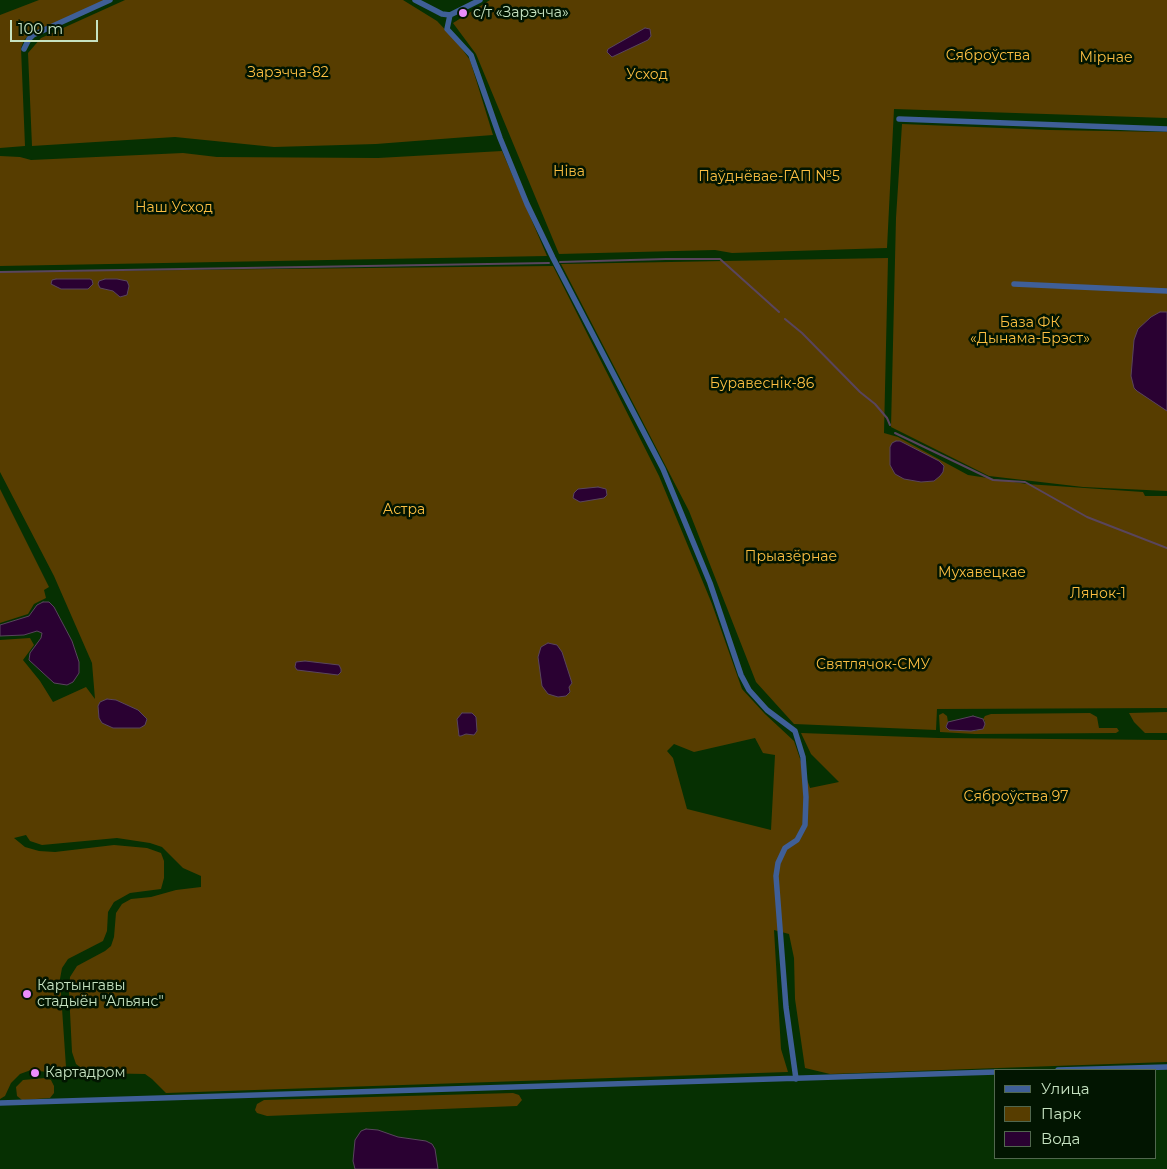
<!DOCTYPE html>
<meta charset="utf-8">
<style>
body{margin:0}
#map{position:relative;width:1167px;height:1169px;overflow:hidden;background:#063002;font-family:Montserrat,sans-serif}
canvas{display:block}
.legend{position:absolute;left:994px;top:1069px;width:162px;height:90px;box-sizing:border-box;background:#021501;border:1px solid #51674e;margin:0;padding:6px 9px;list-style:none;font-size:15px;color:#c7e3c2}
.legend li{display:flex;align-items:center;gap:10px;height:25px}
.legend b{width:25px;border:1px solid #51674e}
.scale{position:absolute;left:10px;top:20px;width:88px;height:22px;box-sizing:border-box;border:2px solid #c7e3c2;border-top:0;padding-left:6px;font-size:15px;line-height:18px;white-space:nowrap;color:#c7e3c2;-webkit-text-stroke:4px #021501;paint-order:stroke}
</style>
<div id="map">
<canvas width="1167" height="1169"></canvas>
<ul class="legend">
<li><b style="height:6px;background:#3f5f97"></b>Улица</li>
<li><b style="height:14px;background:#573d00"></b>Парк</li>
<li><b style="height:14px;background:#2a0132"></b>Вода</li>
</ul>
<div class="scale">100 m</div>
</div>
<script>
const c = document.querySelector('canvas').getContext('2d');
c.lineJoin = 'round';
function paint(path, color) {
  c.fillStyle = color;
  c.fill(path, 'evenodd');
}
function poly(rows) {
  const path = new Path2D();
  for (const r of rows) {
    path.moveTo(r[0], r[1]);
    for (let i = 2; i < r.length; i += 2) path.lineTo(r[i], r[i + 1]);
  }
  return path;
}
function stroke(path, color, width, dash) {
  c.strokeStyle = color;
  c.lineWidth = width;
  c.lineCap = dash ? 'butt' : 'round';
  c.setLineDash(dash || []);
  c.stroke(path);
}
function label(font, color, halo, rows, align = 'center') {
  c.font = font + ' Montserrat,sans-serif';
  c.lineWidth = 5;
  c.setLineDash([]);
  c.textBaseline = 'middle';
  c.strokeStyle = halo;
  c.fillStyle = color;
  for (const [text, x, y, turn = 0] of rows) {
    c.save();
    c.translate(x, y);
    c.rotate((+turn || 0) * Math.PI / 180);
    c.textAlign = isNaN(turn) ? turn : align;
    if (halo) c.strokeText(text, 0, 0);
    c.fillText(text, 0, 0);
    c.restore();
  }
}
paint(poly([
 [39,0,106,0,30,34,24,40,21,48,25,146,0,148,0,15],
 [125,0,403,0,437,21,457,42,470,60,493,135,376,144,274,147,175,137,32,146,28,53,41,38],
 [490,0,1167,0,1167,118,894,109,887,248,732,253,715,250,559,254,476,54,453,23],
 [902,124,1050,130,1167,132,1167,491,1083,487,989,476,891,427,896,218],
 [502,151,547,256,0,266,0,156,20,157,31,160,183,153,217,157,378,158],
 [888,258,884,433,898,437,968,475,1027,484,1143,492,1145,496,1167,496,1167,708,937,709,936,730,794,724,756,682,689,511,561,264],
 [553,266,659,476,712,604,742,689,765,714,794,741,810,788,839,782,811,754,801,733,939,738,1167,740,1167,1062,830,1074,805,1068,795,999,794,958,789,934,774,930,781,1049,788,1072,166,1093,152,1079,145,1074,91,1073,85,1071,76,1064,72,1052,69,992,70,977,77,966,105,951,111,946,114,937,116,913,122,904,131,899,151,897,176,890,201,887,201,876,183,868,162,847,150,843,117,838,42,845,30,841,26,835,14,838,25,847,39,851,55,852,114,845,147,848,161,853,164,861,164,878,161,889,130,893,114,902,108,912,107,931,103,941,68,959,62,968,60,979,66,1067,47,1072,31,1070,20,1074,11,1083,5,1096,0,1099,0,640,30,638,34,645,23,660,40,681,53,702,86,687,95,699,92,663,54,576,0,472,0,272],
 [755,738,763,753,775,755,771,830,687,809,673,758,667,751,674,744,694,752],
 [0,489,49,587,44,590,46,598,34,604,28,614,0,623],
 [1167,712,1167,733,1145,733,1134,722,1129,713],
 [943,713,947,716,948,722,946,727,950,730,976,731,985,721,983,719,985,716,991,714,1090,713,1097,717,1099,728,1117,728,1119,731,1116,733,975,734,940,732,939,715],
 [45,1078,51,1080,54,1086,54,1093,50,1098,22,1100,17,1096,16,1087,23,1080],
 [513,1093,519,1095,522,1100,517,1106,267,1116,257,1113,255,1110,257,1104,264,1100]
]), '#573d00');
const water = poly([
 [645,28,650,29,651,36,648,40,612,57,607,52,608,49,645,28],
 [56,279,90,279,92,280,93,284,88,289,61,289,51,284,52,280,56,279],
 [105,279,117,279,127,281,129,286,127,295,120,297,113,291,100,288,98,284,99,281,105,279],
 [1160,312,1167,312,1167,411,1137,391,1134,388,1131,376,1134,340,1138,329,1151,317,1160,312],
 [896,441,900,441,939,461,944,466,943,472,940,476,934,481,921,482,904,479,895,474,890,465,890,447,892,443,896,441],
 [598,487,606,489,607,495,604,498,580,502,573,498,574,493,578,489,598,487],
 [43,602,49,602,54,607,72,641,79,662,79,673,73,682,67,685,54,683,29,660,30,653,41,638,42,633,37,631,24,635,0,636,0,625,29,616,37,605,43,602],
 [548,643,557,645,562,652,572,683,569,687,570,692,566,696,558,697,548,694,542,686,538,657,541,647,548,643],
 [305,661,339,665,341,669,341,672,338,675,297,670,295,667,296,662,305,661],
 [107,699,116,700,138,710,147,719,145,725,140,728,113,728,102,723,99,718,98,706,100,702,107,699],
 [462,713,472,713,476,717,477,731,474,735,466,734,461,736,459,736,457,719,462,713],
 [973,716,983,719,985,724,983,729,971,731,949,730,946,727,948,722,973,716],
 [366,1129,378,1130,398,1137,426,1141,432,1144,435,1149,438,1169,355,1169,353,1161,355,1140,361,1131,366,1129]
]);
paint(water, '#2a0132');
stroke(water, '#59455d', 1);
stroke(poly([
 [560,262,666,259,720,259,779,312],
 [0,272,549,263],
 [785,319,802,333,860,392,875,404,887,418,890,425],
 [895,433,993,480,1025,482,1087,517,1167,548]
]), '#59455d', 2);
stroke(poly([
 [415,0,442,14,450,15,480,0],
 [450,15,447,29,471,55,500,138,527,204,553,258,663,469,710,583,741,675,749,690,767,710,795,731,803,757,806,797,805,825,797,840,785,848,778,863,776,876,786,1007,796,1079],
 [24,49,29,39,33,35,110,0],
 [899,119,1167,129],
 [1014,284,1167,291],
 [1058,1070,1167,1067],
 [0,1103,996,1072]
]), '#3f5f97', 5.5);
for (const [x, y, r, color] of [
 [463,13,5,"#eb8dfc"],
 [27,994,5,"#eb8dfc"],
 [35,1073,5,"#eb8dfc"]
]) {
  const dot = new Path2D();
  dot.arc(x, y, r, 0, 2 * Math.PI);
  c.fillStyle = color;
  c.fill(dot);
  stroke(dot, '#021501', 2);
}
label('14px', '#c7e3c2', '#021501', [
 ["с/т «Зарэчча»",473,13],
 ["Картынгавы",37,986],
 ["стадыён \"Альянс\"",37,1002],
 ["Картадром",45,1073]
], 'left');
label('14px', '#fdbf42', '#021501', [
 ["Сяброўства",988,56],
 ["Мірнае",1106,58],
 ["Зарэчча-82",288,73],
 ["Усход",647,75],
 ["Ніва",569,172],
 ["Паўднёвае-ГАП №5",769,177],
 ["Наш Усход",174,208],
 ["База ФК",1030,323],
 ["«Дынама-Брэст»",1030,339],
 ["Буравеснік-86",762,384],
 ["Астра",404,510],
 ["Прыазёрнае",791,557],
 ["Мухавецкае",982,573],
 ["Лянок-1",1098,594],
 ["Святлячок-СМУ",873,665],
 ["Сяброўства 97",1016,797]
]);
</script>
